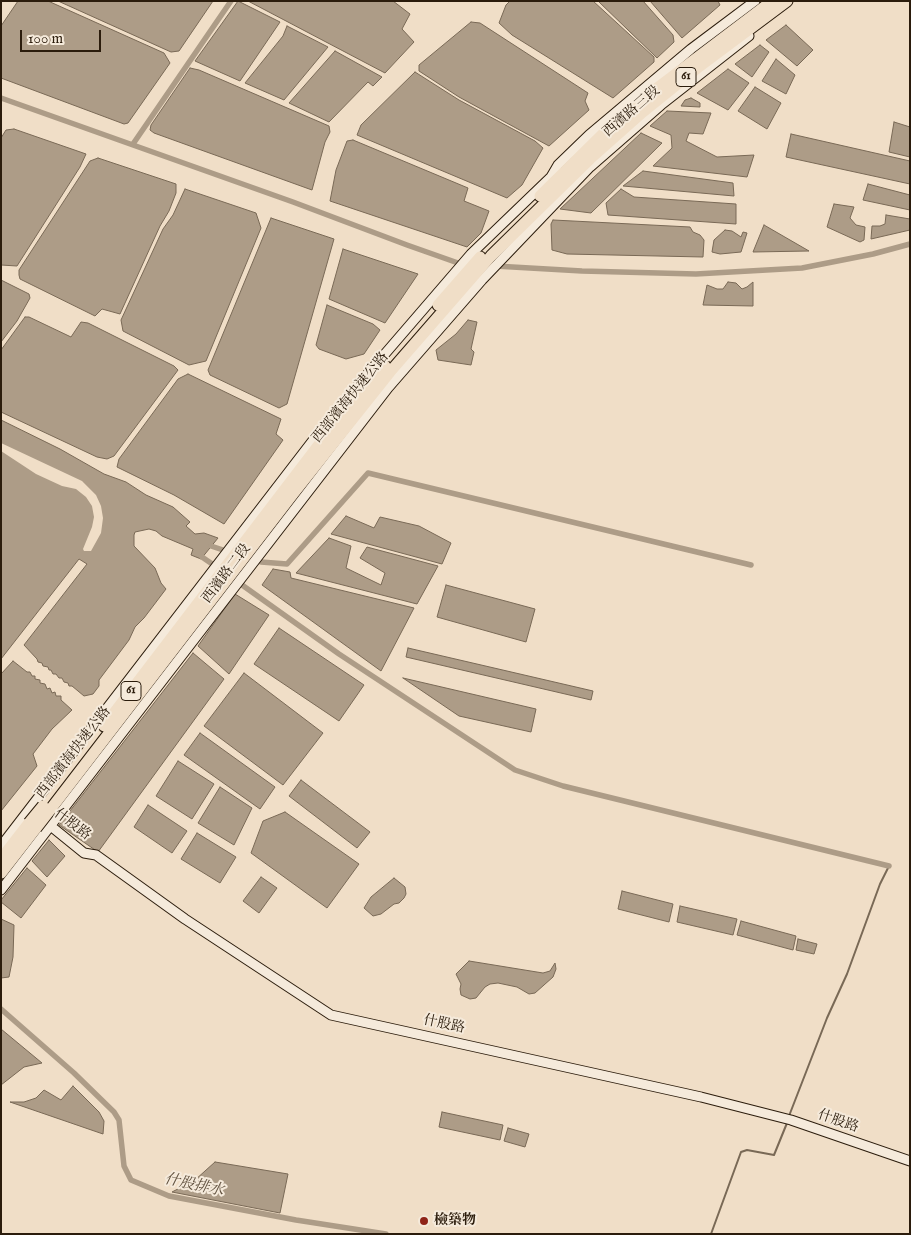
<!DOCTYPE html>
<meta charset="utf-8">
<style>
body{margin:0}
#map{position:relative;width:911px;height:1235px;overflow:hidden;background:#f0dec7;font-family:"IM FELL English",serif}
canvas{display:block}
.frame{position:absolute;inset:0;border:2px solid #2b1c0c;pointer-events:none}
.scale{position:absolute;left:20px;top:30px;width:81px;height:22px;box-sizing:border-box;border:2px solid #2b1c0c;border-top:0;padding-left:6px;font-size:15px;line-height:18px;white-space:nowrap;color:#2b1c0c;-webkit-text-stroke:4px #f5eadb;paint-order:stroke}
</style>
<div id="map">
<canvas width="911" height="1235"></canvas>
<div class="frame"></div>
<div class="scale">100 m</div>
</div>
<script>
const c = document.querySelector('canvas').getContext('2d');
c.lineJoin = 'round';
function paint(path, color) {
  c.fillStyle = color;
  c.fill(path, 'evenodd');
}
function poly(rows) {
  const path = new Path2D();
  for (const r of rows) {
    path.moveTo(r[0], r[1]);
    for (let i = 2; i < r.length; i += 2) path.lineTo(r[i], r[i + 1]);
  }
  return path;
}
function stroke(path, color, width, dash) {
  c.strokeStyle = color;
  c.lineWidth = width;
  c.lineCap = dash ? 'butt' : 'round';
  c.setLineDash(dash || []);
  c.stroke(path);
}
function label(font, color, halo, rows, align = 'center') {
  c.font = font + ' "IM FELL English","Noto Serif TC",serif';
  c.lineWidth = 4;
  c.setLineDash([]);
  c.textBaseline = 'middle';
  c.strokeStyle = halo;
  c.fillStyle = color;
  for (const [text, x, y, turn = 0] of rows) {
    c.save();
    c.translate(x, y);
    c.rotate((+turn || 0) * Math.PI / 180);
    c.textAlign = isNaN(turn) ? turn : align;
    if (halo) c.strokeText(text, 0, 0);
    c.fillText(text, 0, 0);
    c.restore();
  }
}
const water = poly([
 [18,1,48,1,164,53,170,63,128,123,124,124,1,78,1,26,18,1],
 [58,1,213,1,179,51,171,52,58,1],
 [238,1,280,22,240,81,195,61,238,1],
 [248,1,393,1,410,14,402,29,414,42,385,73,248,1],
 [510,1,593,1,654,57,654,62,613,98,512,35,499,23,506,5,510,1],
 [598,1,643,1,673,35,674,42,657,58,598,1],
 [650,1,718,1,720,5,682,38,650,1],
 [471,22,480,23,588,93,585,101,589,110,549,146,459,97,419,71,419,65,471,22],
 [786,25,813,50,797,66,766,40,786,25],
 [287,26,328,47,284,100,245,83,283,36,287,26],
 [760,45,769,52,752,77,735,64,760,45],
 [335,51,382,77,373,86,368,82,329,122,289,103,335,51],
 [776,59,795,75,786,94,762,81,776,59],
 [190,68,199,70,329,126,330,132,325,142,312,190,154,133,150,130,151,125,190,68],
 [728,69,749,83,728,110,697,93,728,69],
 [415,72,459,100,535,141,543,148,522,185,507,198,357,135,361,125,415,72],
 [755,87,781,103,767,129,738,111,755,87],
 [691,98,700,103,700,107,681,106,685,100,691,98],
 [667,111,711,113,703,134,689,133,686,141,717,157,754,155,747,177,653,166,672,148,671,135,650,126,667,111],
 [894,122,910,127,910,157,889,152,894,122],
 [14,129,86,154,80,167,17,266,1,265,1,138,6,130,14,129],
 [641,133,662,143,591,213,560,209,641,133],
 [791,134,910,161,910,184,786,157,791,134],
 [353,140,468,188,464,201,489,211,481,233,467,247,330,201,336,170,347,141,353,140],
 [98,158,176,184,176,193,169,211,160,226,120,314,102,309,95,316,20,279,19,275,19,270,90,161,98,158],
 [643,171,733,183,734,196,623,186,643,171],
 [868,184,910,195,910,210,863,200,868,184],
 [185,189,256,213,261,228,206,361,189,365,123,331,121,320,163,229,173,215,185,189],
 [621,189,634,197,736,204,736,224,608,215,606,203,621,189],
 [834,204,854,207,850,218,856,225,865,227,864,240,860,242,827,227,834,204],
 [886,215,910,219,910,230,871,239,872,226,880,226,885,224,886,215],
 [271,218,334,239,287,404,279,408,210,375,208,370,271,218],
 [553,220,690,227,693,232,700,235,704,240,703,257,567,254,552,250,551,224,553,220],
 [764,225,809,251,753,252,764,225],
 [725,230,732,231,741,237,743,232,747,233,741,252,720,254,712,252,714,240,725,230],
 [343,249,418,274,385,323,329,299,343,249],
 [1,280,29,294,30,298,17,321,1,342,1,280],
 [728,282,736,283,742,289,747,287,753,282,753,306,703,305,707,285,717,289,723,289,728,282],
 [327,305,373,324,380,330,364,354,346,359,319,349,316,345,327,305],
 [25,317,29,317,71,337,81,322,88,323,174,366,178,370,114,456,107,459,97,457,1,412,1,350,25,317],
 [468,320,477,322,471,349,474,352,471,365,438,360,436,350,456,334,468,320],
 [188,374,281,419,276,434,283,440,224,524,174,495,117,467,119,459,178,379,188,374],
 [1,420,60,449,104,474,126,482,146,495,173,507,190,522,186,526,195,534,204,533,218,538,201,559,191,555,193,549,162,536,156,531,149,529,135,532,134,535,134,546,155,568,161,583,166,589,144,618,135,627,129,640,99,680,99,686,93,694,84,696,72,686,69,686,68,683,64,682,62,678,59,678,56,674,53,674,51,670,49,670,48,667,43,666,42,663,38,662,37,659,24,645,87,564,79,559,1,659,1,420],
 [346,516,374,528,380,517,419,526,451,543,442,564,331,534,346,516],
 [329,538,351,546,346,568,381,585,385,573,360,558,367,547,438,566,417,604,296,573,329,538],
 [273,569,290,572,291,578,414,608,381,671,262,585,273,569],
 [446,585,535,609,526,642,437,617,446,585],
 [235,594,269,615,229,674,198,646,235,594],
 [279,628,364,685,339,721,254,664,279,628],
 [408,648,593,691,591,700,406,657,408,648],
 [193,653,224,679,98,852,59,825,193,653],
 [13,661,27,672,30,672,32,676,35,676,35,679,40,680,40,683,45,684,47,689,50,688,52,693,55,692,56,696,61,696,61,700,72,710,52,729,33,754,37,766,1,811,1,674,13,661],
 [244,673,323,733,283,785,204,726,244,673],
 [403,678,536,709,531,732,459,716,403,678],
 [200,733,275,787,260,809,184,755,200,733],
 [178,761,214,784,192,819,156,796,178,761],
 [301,780,370,832,357,848,289,796,301,780],
 [220,787,252,808,234,845,198,823,220,787],
 [148,805,187,831,172,853,134,827,148,805],
 [285,812,359,864,327,908,251,853,263,821,285,812],
 [197,833,236,857,220,883,181,859,197,833],
 [49,840,65,856,47,877,32,861,49,840],
 [27,868,46,885,21,918,1,902,1,900,27,868],
 [261,877,277,888,259,913,243,901,261,877],
 [394,878,405,887,406,894,404,898,399,903,394,904,381,914,373,916,364,908,371,897,394,878],
 [622,891,673,904,669,922,618,909,622,891],
 [680,906,737,919,733,935,677,922,680,906],
 [1,919,14,925,13,957,9,977,1,978,1,919],
 [741,921,796,936,793,950,737,935,741,921],
 [798,939,817,944,814,954,796,950,798,939],
 [469,961,543,973,550,971,555,963,556,969,553,977,535,993,529,994,517,987,498,983,490,984,485,987,476,998,470,999,461,995,460,989,461,984,456,974,469,961],
 [1,1029,42,1063,24,1067,1,1085,1,1029],
 [73,1086,99,1112,104,1121,103,1134,10,1102,24,1102,36,1098,44,1090,61,1100,73,1086],
 [442,1112,503,1125,500,1140,439,1127,442,1112],
 [508,1128,529,1134,525,1147,504,1141,508,1128],
 [215,1162,288,1174,280,1213,172,1192,195,1180,215,1162]
]);
paint(water, '#ad9c87');
stroke(water, '#796956', 1);
paint(poly([
 [1,443,82,481,96,495,101,506,103,518,101,533,91,551,84,551,83,549,92,527,94,517,92,506,86,497,76,489,62,486,36,474,1,451]
]), '#f0dec7');
stroke(poly([
 [789,1116,827,1018,847,974,880,884,889,866],
 [711,1234,741,1152,747,1150,774,1155,787,1123]
]), '#796956', 2);
stroke(poly([
 [1,98,293,202,407,245,458,263,463,263],
 [133,144,231,1],
 [495,266,582,271,696,274,802,268,873,254,910,244],
 [211,546,229,552],
 [202,557,218,568],
 [252,559,261,562,287,564,368,473,751,565],
 [228,575,339,654,515,770,563,786,889,866],
 [1,1009,74,1073,114,1112,119,1120,124,1166,131,1180,169,1196,296,1220,386,1234]
]), '#ad9c87', 5.5);
const secondary = poly([
 [47,823,84,853,96,855,185,919,331,1015,701,1097,791,1120,910,1161],
 [1,846,314,439,365,377,471,254,551,177,558,165,589,135,691,49,755,1],
 [1,890,388,388,482,280,590,167,661,105,749,36]
]);
const highway = poly([
 [540,196,614,123,656,89,772,1],
 [438,305,480,257],
 [104,726,317,447,385,366],
 [50,810,293,494,390,372,491,256,590,159,643,112,700,66,787,1],
 [1,859,29,823],
 [1,873,36,828]
]);
stroke(secondary, '#2b1c0c', 11);
stroke(highway, '#2b1c0c', 13);
stroke(secondary, '#f5eadb', 9);
stroke(highway, '#f0dec7', 11);
const highwayBridge = poly([
 [29,823,43,806],
 [36,828,50,810]
]);
stroke(highwayBridge, '#2b1c0c', 13, []);
stroke(highwayBridge, '#f0dec7', 11);
for (const [x, y, r, color] of [
 [424,1221,5,"#8f2418"]
]) {
  const dot = new Path2D();
  dot.arc(x, y, r, 0, 2 * Math.PI);
  c.fillStyle = color;
  c.fill(dot);
  stroke(dot, '#f5eadb', 2);
}
for (const [x, y, w] of [
 [686,77,20],
 [131,691,20]
]) {
  const box = new Path2D();
  box.roundRect(x - w / 2, y - 9.5, w, 19, 4);
  c.fillStyle = '#f5eadb';
  c.fill(box);
  stroke(box, '#2b1c0c', 1);
}
label('bold 12px', '#2b1c0c', null, [
 ["61",686,77],
 ["61",131,691]
]);
label('14px', '#2b1c0c', '#f5eadb', [
 ["西濱路三段",632,112,-41],
 ["西部濱海快速公路",351,398,-51],
 ["西濱路二段",227,574,-53],
 ["西部濱海快速公路",74,753,-52],
 ["什股路",72,825,37],
 ["什股路",444,1025,12],
 ["什股路",838,1122,19]
]);
label('bold 14px', '#2b1c0c', '#f5eadb', [
 ["檢築物",434,1221]
], 'left');
label('italic 15px', '#5f4f3d', '#f5eadb', [
 ["什股排水",194,1186,12]
]);
</script>
